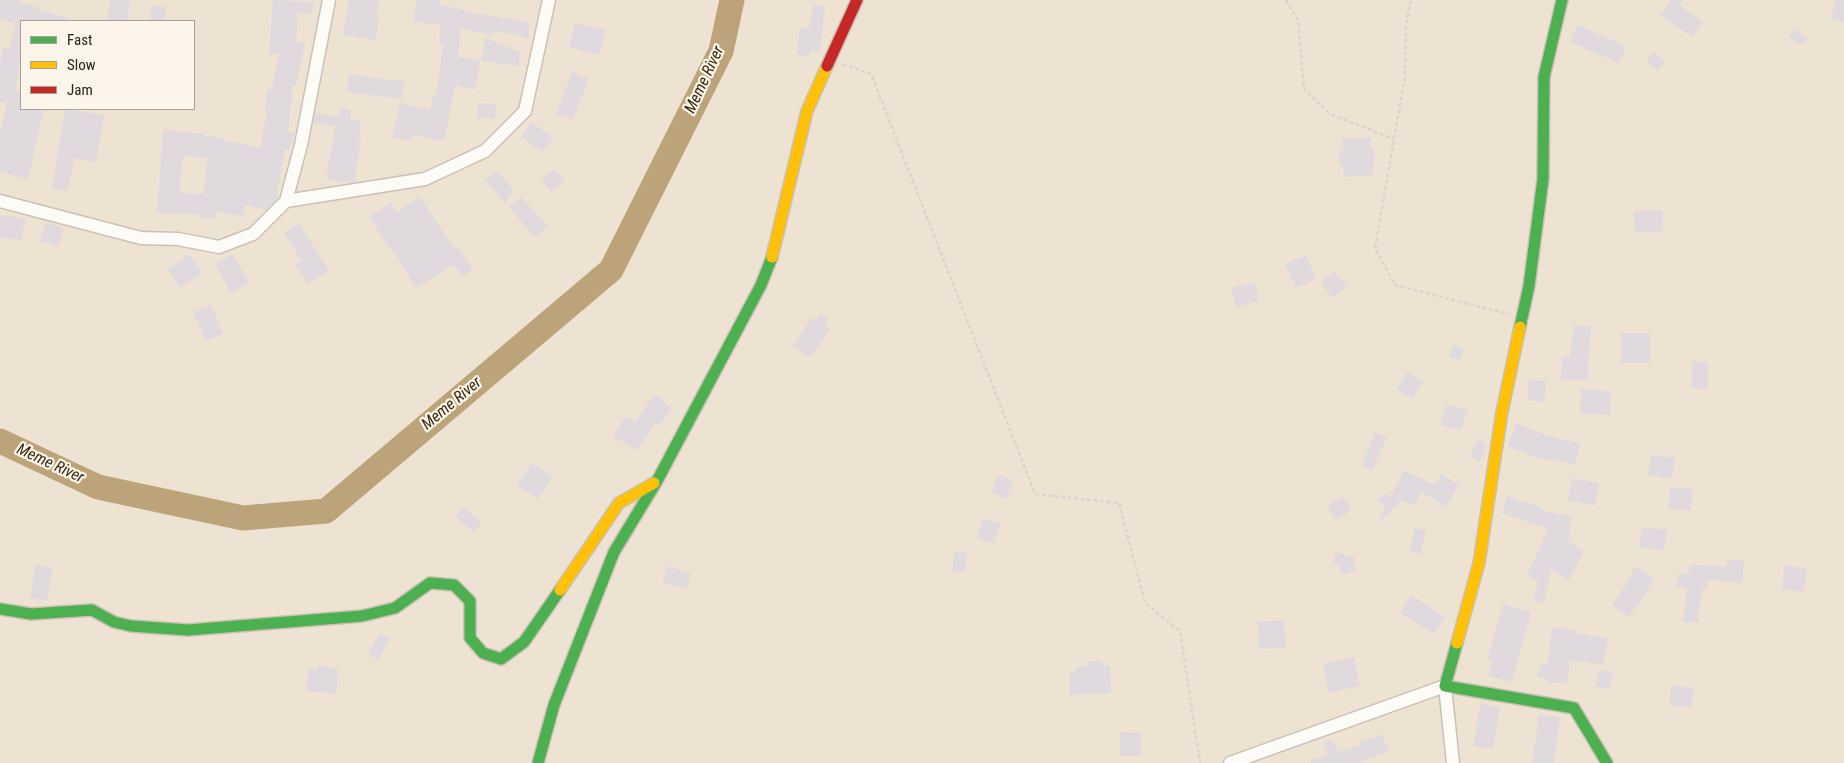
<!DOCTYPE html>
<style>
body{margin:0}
#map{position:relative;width:1844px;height:763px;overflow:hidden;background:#eee3d3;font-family:"Roboto Condensed",sans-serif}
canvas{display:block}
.legend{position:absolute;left:20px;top:20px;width:175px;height:90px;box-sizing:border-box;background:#fdf5e9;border:1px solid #a9a196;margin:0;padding:6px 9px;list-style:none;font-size:15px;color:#2b2419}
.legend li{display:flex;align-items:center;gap:10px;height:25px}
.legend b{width:25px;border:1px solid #a9a196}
</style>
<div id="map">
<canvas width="1844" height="763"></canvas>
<ul class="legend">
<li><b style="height:6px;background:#4caf50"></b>Fast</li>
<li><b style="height:6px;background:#ffc107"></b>Slow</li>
<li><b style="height:6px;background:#c62828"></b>Jam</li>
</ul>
</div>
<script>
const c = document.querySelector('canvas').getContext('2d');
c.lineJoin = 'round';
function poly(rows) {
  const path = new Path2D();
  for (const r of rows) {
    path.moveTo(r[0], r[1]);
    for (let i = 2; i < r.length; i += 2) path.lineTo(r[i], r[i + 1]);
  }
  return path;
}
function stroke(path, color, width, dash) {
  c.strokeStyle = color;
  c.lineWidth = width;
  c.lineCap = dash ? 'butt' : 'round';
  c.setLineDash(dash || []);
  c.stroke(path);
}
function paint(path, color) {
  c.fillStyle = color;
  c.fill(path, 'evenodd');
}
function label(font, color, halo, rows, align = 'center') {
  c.font = font + ' "Roboto Condensed",sans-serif';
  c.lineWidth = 4.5;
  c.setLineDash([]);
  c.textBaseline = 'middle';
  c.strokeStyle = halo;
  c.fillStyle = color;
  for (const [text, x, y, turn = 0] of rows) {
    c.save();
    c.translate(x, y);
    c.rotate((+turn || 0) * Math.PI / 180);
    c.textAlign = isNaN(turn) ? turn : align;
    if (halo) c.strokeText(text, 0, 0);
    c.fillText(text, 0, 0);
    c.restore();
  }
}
stroke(poly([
 [0,441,98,487,243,518,326,511,611,270,721,51,732,0]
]), '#bda379', 25);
paint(poly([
 [0,0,20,0,20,2,37,7,36,9,69,18,68,21,21,21,21,54,16,90,21,91,21,109,44,109,28,179,0,172,0,133,7,103,0,102,0,65,3,48,9,49,16,24,0,19],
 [110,0,130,0,127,21,107,21],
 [273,0,314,2,312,14,298,13,296,41,305,42,296,86,293,85,288,131,294,133,290,151,285,149,276,200,266,210,245,205,243,216,216,212,215,219,202,218,202,215,157,213,163,130,205,134,205,136,223,138,223,140,260,148,267,112,265,111,267,89,272,90,278,54,269,54],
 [183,156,207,158,204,194,179,193],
 [349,0,380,0,376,17,379,18,376,40,343,35],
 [417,0,439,0,439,4,480,14,530,22,528,38,493,30,492,35,461,28,458,57,480,60,476,89,455,86,444,141,412,135,410,141,392,137,400,103,430,110,433,95,436,96,443,44,439,44,440,25,413,21],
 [1671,0,1682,0,1680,6,1703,21,1693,37,1660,16],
 [1836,0,1844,0,1844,22,1831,18],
 [814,4,825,6,820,52,811,50,810,57,797,55,800,27,809,28],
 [151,5,166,7,165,21,150,21],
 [575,23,606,30,600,55,569,48],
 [1577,25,1626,46,1619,63,1570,42],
 [1794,29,1808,37,1803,46,1789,38],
 [485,38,520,52,519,66,482,61],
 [1653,52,1665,61,1658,71,1646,62],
 [572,72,589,79,573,120,556,114],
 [349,74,405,82,402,99,347,92],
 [478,103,496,104,495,119,477,118],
 [340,108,351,110,350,119,361,122,358,140,361,140,354,182,349,183,326,179,335,127,314,123,315,113,339,117],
 [65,109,104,115,96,162,74,158,68,191,52,189],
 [532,122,553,138,542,152,521,137],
 [1371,137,1371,148,1375,148,1373,175,1344,177,1343,166,1339,166,1339,150,1343,150,1342,139],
 [554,169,565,181,552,192,541,179],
 [497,171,514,190,505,203,485,181],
 [420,197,454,248,457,246,473,269,463,276,454,265,416,288,393,250,392,252,369,217,391,203,397,212],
 [521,197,548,225,535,238,509,207],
 [1662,210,1663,231,1635,232,1634,211],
 [0,215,25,218,22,240,0,238],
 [46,222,64,228,58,247,40,241],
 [299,223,329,271,308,284,295,264,301,260,284,233],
 [190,254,202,273,180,288,168,269],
 [233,254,249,283,231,293,215,264],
 [1306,255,1316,279,1296,288,1285,264],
 [1334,271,1347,286,1333,298,1320,283],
 [1255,282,1259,301,1236,307,1231,288],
 [211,305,223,333,206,341,193,312],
 [820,313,829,319,824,326,830,329,810,358,793,346,812,317,816,320],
 [1574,325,1591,327,1587,381,1561,380,1562,357,1570,357],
 [1621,333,1650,333,1650,363,1621,363],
 [1453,345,1464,349,1460,360,1449,357],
 [1692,361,1708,362,1708,389,1691,389],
 [1407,372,1423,381,1413,399,1397,390],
 [1529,380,1546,381,1545,402,1527,400],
 [1581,389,1611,391,1610,415,1580,414],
 [655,394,672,408,659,426,655,423,637,451,613,436,626,416,635,422],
 [1447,404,1468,411,1460,431,1440,424],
 [1516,423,1545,435,1580,443,1575,464,1533,457,1508,446],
 [1375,432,1387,437,1372,471,1362,465],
 [1477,440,1486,444,1480,462,1470,457],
 [1651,455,1675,458,1672,479,1648,475],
 [532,463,552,477,538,499,517,485],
 [1404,470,1435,485,1441,474,1459,485,1446,507,1421,492,1414,506,1402,500,1380,522,1379,521,1385,508,1377,500,1385,493,1390,498],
 [998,475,1013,480,1006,499,991,493],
 [1572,478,1599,483,1595,505,1568,501],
 [1670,488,1692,489,1691,511,1668,509],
 [1343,496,1352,510,1336,520,1327,507],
 [1507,496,1543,508,1542,511,1572,516,1568,542,1584,551,1569,580,1551,570,1544,604,1534,602,1538,581,1527,575,1548,529,1502,513],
 [464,507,482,523,473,532,455,516],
 [983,518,1001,523,994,544,977,538],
 [1642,527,1667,530,1664,551,1639,547],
 [1415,528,1426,530,1421,554,1410,552],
 [954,551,967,553,965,573,952,572],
 [1336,552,1354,557,1356,572,1341,574,1339,565,1333,563],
 [1727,560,1744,561,1742,583,1708,580,1707,590,1702,589,1698,623,1683,622,1687,588,1676,586,1679,572,1688,574,1689,564,1727,567],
 [35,565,53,568,47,601,30,598],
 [667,566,691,574,686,589,663,582],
 [1635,566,1654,577,1644,597,1628,617,1612,605,1625,586,1624,586],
 [1784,566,1807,568,1804,592,1782,589],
 [1411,595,1445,617,1434,634,1400,613],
 [1503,604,1531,612,1512,682,1488,676,1492,662,1487,661],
 [1284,620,1286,648,1259,649,1258,622],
 [1552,627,1576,630,1575,633,1608,638,1603,665,1570,660,1567,684,1547,682,1548,679,1537,677,1541,663,1547,665],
 [380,633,390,639,378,660,368,654],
 [1354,657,1360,686,1329,693,1323,664],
 [1087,661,1102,661,1102,666,1110,665,1111,693,1070,695,1070,673,1075,673,1075,667,1088,666],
 [318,664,338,669,336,694,306,691,309,668,318,669],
 [1599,669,1614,673,1609,690,1595,686],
 [1671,685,1694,688,1691,708,1669,705],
 [1480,704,1500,707,1493,749,1473,746],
 [1539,714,1560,717,1554,763,1532,763],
 [1120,732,1141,733,1141,756,1120,756],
 [1382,734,1389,751,1357,763,1311,763,1311,760,1328,755,1323,744,1332,740,1338,752,1361,745,1359,742]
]), '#e0dade');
const street = poly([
 [0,201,141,238,178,239,219,247,253,234,286,201,301,145,329,0],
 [286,201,425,179,485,151,525,111,549,0],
 [1230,763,1445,686,1453,763]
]);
const fast = poly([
 [1520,327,1529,286,1543,179,1544,77,1562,0],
 [0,609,31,614,92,610,114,622,131,626,188,630,362,616,395,608,430,583,454,585,470,601,470,638,483,653,501,659,524,642,560,590],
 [1457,643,1445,686,1574,708,1607,763],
 [538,763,554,705,614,552,657,481,761,285,772,257]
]);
const slow = poly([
 [772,257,807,111,827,66],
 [560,590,619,503,654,483],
 [1457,643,1479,563,1502,412,1520,327]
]);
const jam = poly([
 [827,66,857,0]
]);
stroke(street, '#cac1b5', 15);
stroke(fast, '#cac1b5', 14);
stroke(slow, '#cac1b5', 14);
stroke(jam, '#cac1b5', 14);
stroke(poly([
 [1286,0,1298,20,1304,89,1330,114,1394,139],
 [1411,0,1406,26,1405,77,1375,248,1395,285,1509,314],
 [843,64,871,74,1035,494,1119,503,1145,603,1180,631,1200,763]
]), '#d8d5d0', 2.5, [4, 2.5]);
stroke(street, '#fcfbf8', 12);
stroke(fast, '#4caf50', 11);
stroke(slow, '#ffc107', 11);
stroke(jam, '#c62828', 11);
label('italic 16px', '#382910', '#fdf5e9', [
 ["Meme River",705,80,-65],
 ["Meme River",452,404,-40],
 ["Meme River",50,464,25]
]);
</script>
